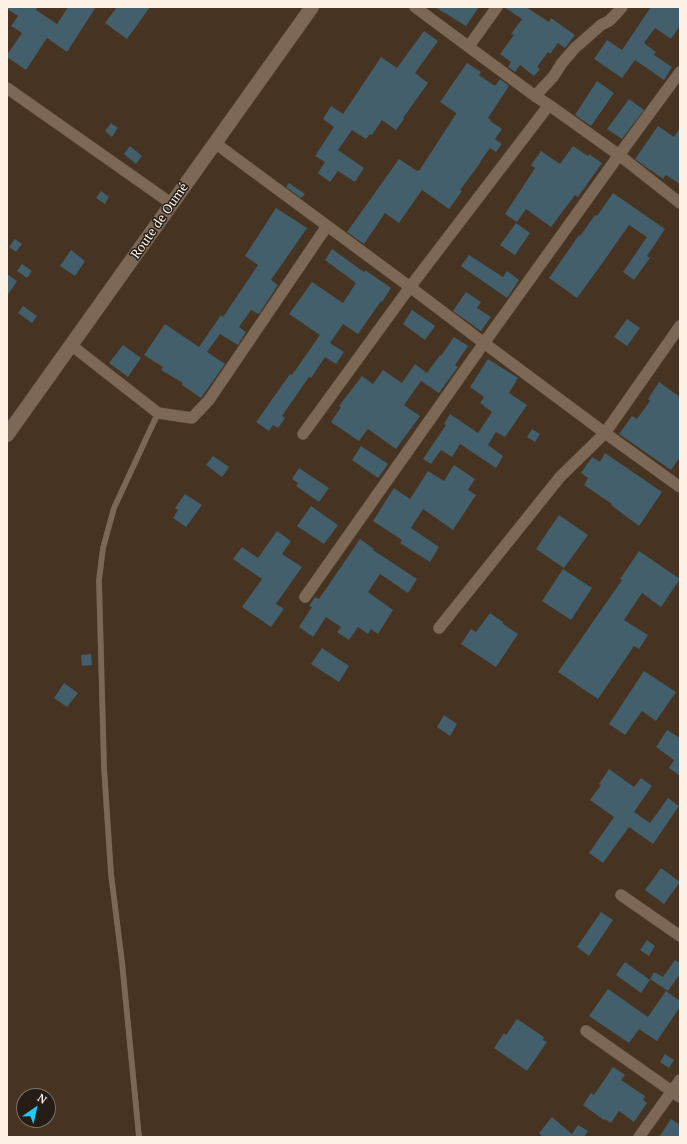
<!DOCTYPE html>
<meta charset="utf-8">
<style>
body{margin:0}
#map{position:relative;width:687px;height:1144px;overflow:hidden;background:#463321;font-family:"PT Serif",serif}
canvas{display:block}
.frame{position:absolute;inset:0;border:8px solid #fdf1e6;pointer-events:none}
.north{position:absolute;left:16px;top:1088px;width:40px;height:40px;box-sizing:border-box;background:#251d15;border:1px solid #7b7269;border-radius:50%;rotate:34deg;font-size:11px;font-weight:700;line-height:16px;text-align:center;color:#fdf1e6}
.north::after{content:'';display:block;margin:auto;width:14px;height:18px;background:#1fc9fd;clip-path:polygon(50% 0,100% 100%,50% 72%,0 100%)}
</style>
<div id="map">
<canvas width="687" height="1144"></canvas>
<div class="frame"></div>
<div class="north">N</div>
</div>
<script>
const c = document.querySelector('canvas').getContext('2d');
c.lineJoin = 'round';
function paint(path, color) {
  c.fillStyle = color;
  c.fill(path, 'evenodd');
}
function poly(rows) {
  const path = new Path2D();
  for (const r of rows) {
    path.moveTo(r[0], r[1]);
    for (let i = 2; i < r.length; i += 2) path.lineTo(r[i], r[i + 1]);
  }
  return path;
}
function stroke(path, color, width, dash) {
  c.strokeStyle = color;
  c.lineWidth = width;
  c.lineCap = dash ? 'butt' : 'round';
  c.setLineDash(dash || []);
  c.stroke(path);
}
function label(font, color, halo, rows, align = 'center') {
  c.font = font + ' "PT Serif",serif';
  c.lineWidth = 3;
  c.setLineDash([]);
  c.textBaseline = 'middle';
  c.strokeStyle = halo;
  c.fillStyle = color;
  for (const [text, x, y, turn = 0] of rows) {
    c.save();
    c.translate(x, y);
    c.rotate((+turn || 0) * Math.PI / 180);
    c.textAlign = isNaN(turn) ? turn : align;
    if (halo) c.strokeText(text, 0, 0);
    c.fillText(text, 0, 0);
    c.restore();
  }
}
paint(poly([
 [7,7,38,7,36,10,57,24,68,7,96,7,67,52,47,38,26,70,7,57,7,55,22,33,11,26,18,16,7,9],
 [117,7,150,7,127,39,105,23],
 [435,7,479,7,466,26],
 [504,7,526,7,549,22,551,18,575,35,565,48,558,43,550,54,548,52,537,67,540,69,534,76,520,65,515,72,508,67,511,62,500,54,514,35,511,34,522,19],
 [651,7,680,7,680,26,671,39,655,28,644,43,656,52,654,55,672,67,664,80,635,60,622,78,594,59,607,40,622,50],
 [424,31,438,41,415,73,428,83,403,118,404,119,396,130,382,120,372,135,370,134,366,139,352,130,338,150,364,168,355,182,338,171,330,182,318,173,325,162,315,156,334,127,323,119,331,106,343,114,381,57,397,68],
 [467,63,481,72,479,75,495,86,500,79,509,86,488,118,491,120,490,121,502,129,495,139,502,144,496,152,490,148,480,162,481,162,460,190,462,191,449,209,422,190,399,223,385,213,364,244,347,232,399,159,417,171,418,170,419,171,456,114,456,113,440,102],
 [597,81,614,93,591,126,575,115],
 [629,99,644,110,622,139,607,129],
 [111,123,118,128,112,137,105,131],
 [658,126,674,137,680,128,680,184,666,175,663,179,635,159],
 [130,146,142,156,136,164,124,154],
 [573,146,588,156,589,154,602,163,578,197,575,195,551,227,526,209,517,222,505,214,535,168,531,165,541,151,560,164],
 [289,183,305,194,301,198,286,187],
 [101,191,109,197,105,204,96,198],
 [613,193,665,229,647,256,650,258,634,280,623,272,647,237,629,225,601,265,577,298,549,278,579,235,580,236,595,215,597,216],
 [276,208,307,228,271,280,278,285,259,314,251,310,239,327,246,332,238,345,220,334,207,352,225,364,201,398,182,385,183,383,161,370,163,367,144,355,165,324,199,347,221,315,223,317,258,265,245,256],
 [516,223,530,233,515,255,500,245],
 [15,239,22,244,16,252,9,247],
 [332,249,364,272,365,270,391,288,382,302,381,301,358,334,343,324,330,343,344,352,336,364,325,357,311,378,309,377,282,416,285,418,278,428,273,425,269,431,256,422,290,374,292,375,320,335,289,314,312,282,343,303,356,283,325,260],
 [71,250,85,261,75,276,60,266],
 [469,255,503,277,507,271,519,280,507,298,461,266],
 [22,264,32,271,27,278,17,271],
 [7,274,17,281,7,296],
 [466,292,481,302,477,308,491,317,481,331,453,311],
 [23,306,37,316,32,323,18,313],
 [412,310,435,326,425,340,403,324],
 [627,319,640,328,627,346,614,337],
 [454,337,468,346,455,365,458,367,439,393,421,381,404,405,420,416,396,449,368,429,359,441,331,422,341,407,339,406,362,376,373,384,383,370,402,383,415,364,427,373,440,355,441,356],
 [123,345,141,358,128,377,109,363],
 [488,359,518,378,509,393,527,405,505,437,496,432,488,445,503,456,496,468,460,444,452,457,441,450,431,464,423,459,446,425,444,424,450,414,478,433,492,412,480,403,484,397,470,387],
 [659,382,680,397,680,457,671,470,619,434,632,416,637,419,650,401,648,399],
 [532,429,540,434,535,442,527,437],
 [361,446,388,464,378,478,352,460],
 [605,453,662,492,639,526,611,505,612,504,584,485,588,478,581,473,592,457,600,462],
 [213,456,229,467,222,477,206,465],
 [454,465,475,479,468,490,476,495,453,530,423,509,411,528,439,547,430,562,400,543,402,540,373,521,394,488,410,499,428,471,444,481],
 [299,468,329,488,319,502,296,486,298,483,292,479],
 [185,494,202,505,186,527,173,518,178,510,175,508],
 [311,506,338,525,324,544,297,526],
 [559,515,588,535,564,568,536,549],
 [277,531,291,541,282,554,302,567,276,604,284,609,271,627,242,607,262,579,233,559,242,547,258,558],
 [360,539,374,549,373,550,417,579,408,593,380,574,368,592,393,610,378,634,371,629,368,634,358,627,349,640,337,632,341,627,326,617,313,637,299,627,312,607,309,606,315,597,319,599],
 [639,551,680,579,661,607,642,593,624,620,648,635,639,649,634,646,598,699,558,672,622,580,620,579],
 [563,569,592,588,571,620,542,601],
 [490,613,503,622,503,624,518,634,496,667,461,644,471,629,476,632],
 [322,648,349,666,339,682,311,664],
 [91,654,92,665,82,666,81,655],
 [644,671,676,692,656,721,642,711,625,735,609,724],
 [64,683,78,693,67,707,54,698],
 [444,715,457,724,450,736,437,727],
 [667,730,680,738,680,776,669,768,674,760,656,747],
 [609,769,634,787,641,778,652,786,634,812,650,823,668,798,679,806,653,844,629,827,603,863,589,853,614,817,590,800,601,785,599,784],
 [661,868,680,882,664,904,645,890],
 [601,912,613,920,589,956,577,947],
 [647,940,655,946,649,956,640,950],
 [675,960,680,963,680,974,668,991,650,979,654,972,663,977],
 [625,962,650,980,641,993,616,975],
 [608,989,648,1017,666,991,680,1001,680,1007,657,1041,639,1029,629,1043,589,1016],
 [517,1019,544,1037,543,1040,547,1042,527,1071,494,1048,504,1033,506,1035],
 [665,1054,674,1060,669,1068,660,1062],
 [613,1067,625,1075,621,1080,645,1096,643,1100,647,1103,634,1122,619,1111,611,1123,605,1119,604,1120,583,1105,591,1093,594,1095],
 [552,1117,572,1134,578,1125,588,1131,584,1137,543,1137,539,1133],
 [671,1119,680,1125,680,1137,659,1137]
]), '#425f6b');
const service = poly([
 [139,1137,122,962,111,874,104,767,99,580,103,548,114,508,158,413]
]);
const minor = poly([
 [415,7,535,96,549,105,619,155,680,203],
 [469,46,497,7],
 [7,88,172,204],
 [535,96,553,77,562,63,575,48,601,25,609,21,617,13,622,7],
 [215,143,410,287,484,343,605,433,680,487],
 [71,345,158,413,192,418,209,400,327,226],
 [303,434,410,287,549,105],
 [305,597,484,343,619,155,680,72],
 [439,628,560,477,605,433,680,326],
 [621,895,680,936],
 [586,1031,680,1097],
 [639,1137,680,1080]
]);
const tertiary = poly([
 [7,435,312,7]
]);
stroke(service, '#625242', 6);
stroke(minor, '#625242', 12);
stroke(tertiary, '#625242', 15);
stroke(service, '#7d6855', 5.5);
stroke(minor, '#7d6855', 11);
stroke(tertiary, '#7d6855', 14);
label('13px', '#fdf1e6', '#251d15', [
 ["Route de Oumé",160,221,-55]
]);
</script>
